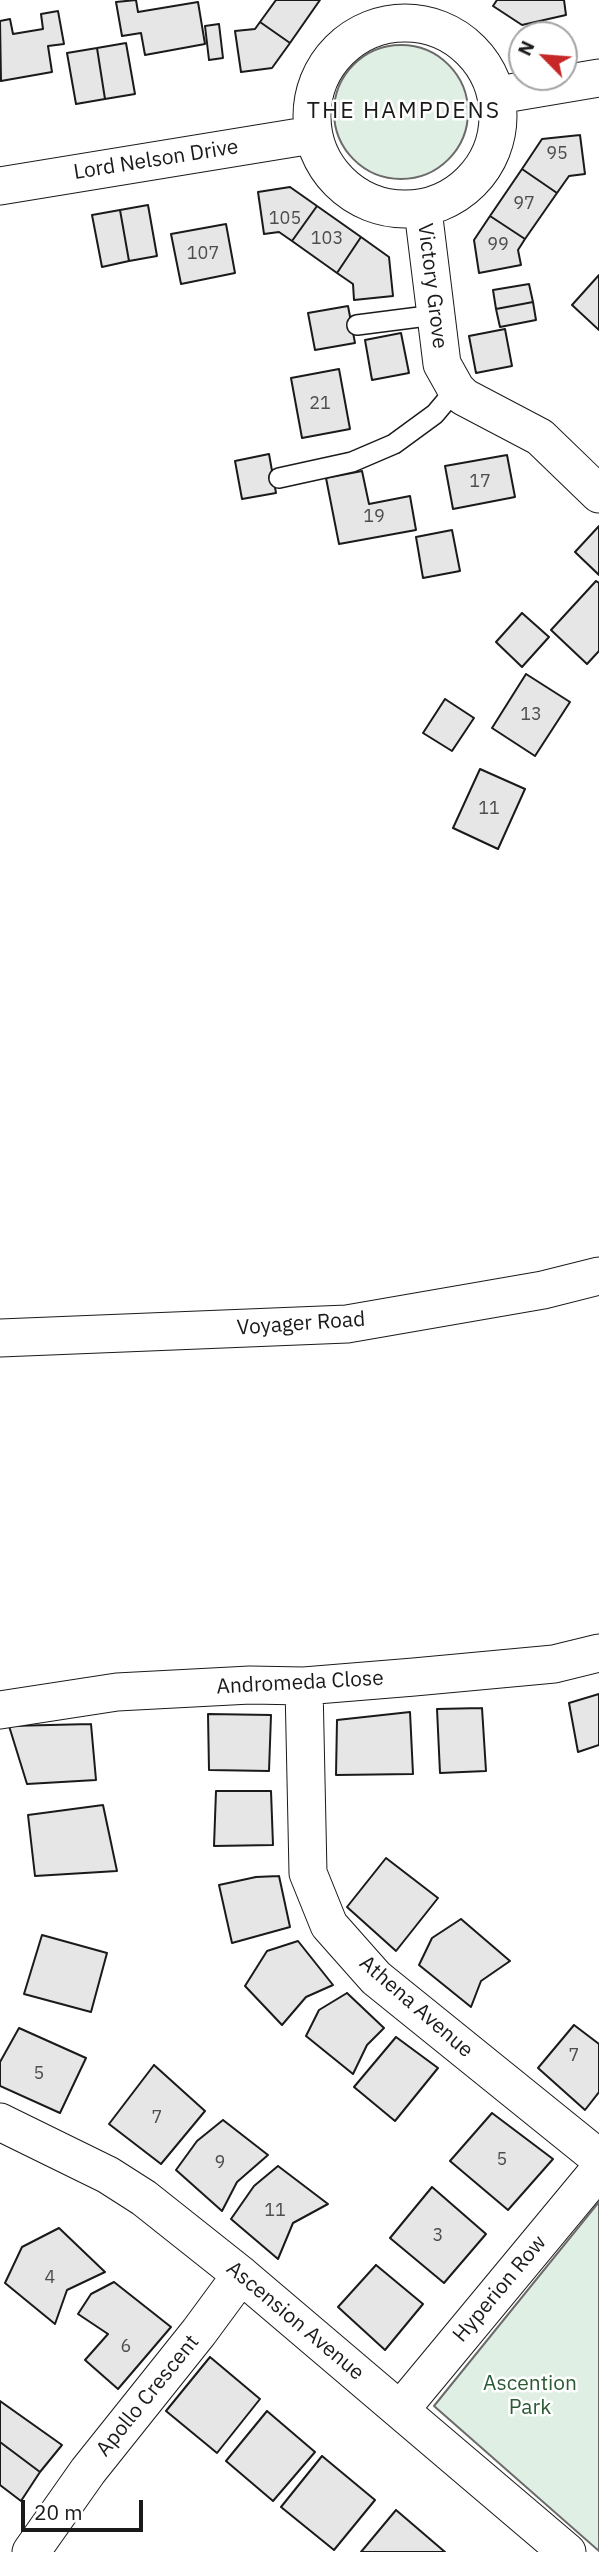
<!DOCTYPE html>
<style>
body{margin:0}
#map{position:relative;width:599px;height:2552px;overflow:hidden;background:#fff;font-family:"IBM Plex Sans",sans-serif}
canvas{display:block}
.north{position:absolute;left:508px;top:21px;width:70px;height:70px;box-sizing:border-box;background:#fff;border:2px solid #a3a3a3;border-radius:50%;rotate:295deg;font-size:19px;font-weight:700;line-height:28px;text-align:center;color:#1a1a1a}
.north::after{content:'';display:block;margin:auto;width:24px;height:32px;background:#c62828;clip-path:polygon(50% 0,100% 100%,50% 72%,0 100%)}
.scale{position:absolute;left:21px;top:2500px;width:122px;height:32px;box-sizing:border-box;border:4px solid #1a1a1a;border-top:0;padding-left:9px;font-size:21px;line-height:24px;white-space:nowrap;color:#1a1a1a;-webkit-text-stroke:5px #fff;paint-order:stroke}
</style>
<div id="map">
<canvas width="599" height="2552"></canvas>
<div class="north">N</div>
<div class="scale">20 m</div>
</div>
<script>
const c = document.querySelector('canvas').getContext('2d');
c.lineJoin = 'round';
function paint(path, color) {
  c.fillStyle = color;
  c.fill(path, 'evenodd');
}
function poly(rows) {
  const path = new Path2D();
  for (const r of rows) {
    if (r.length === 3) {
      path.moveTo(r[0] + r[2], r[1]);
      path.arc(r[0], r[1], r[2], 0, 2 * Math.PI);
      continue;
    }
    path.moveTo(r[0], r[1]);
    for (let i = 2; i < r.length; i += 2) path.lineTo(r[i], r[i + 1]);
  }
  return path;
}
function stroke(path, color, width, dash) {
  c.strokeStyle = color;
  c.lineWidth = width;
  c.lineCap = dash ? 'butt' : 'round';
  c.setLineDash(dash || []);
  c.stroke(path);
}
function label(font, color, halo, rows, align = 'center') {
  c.font = font + ' "IBM Plex Sans",sans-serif';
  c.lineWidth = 5;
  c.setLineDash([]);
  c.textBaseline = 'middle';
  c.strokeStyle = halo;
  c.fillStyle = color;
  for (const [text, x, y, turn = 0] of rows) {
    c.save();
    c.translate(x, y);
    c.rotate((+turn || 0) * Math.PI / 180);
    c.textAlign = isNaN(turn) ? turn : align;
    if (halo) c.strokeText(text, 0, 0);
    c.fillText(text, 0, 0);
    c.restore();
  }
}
const green = poly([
 [401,112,67],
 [599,2202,599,2551,434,2406,599,2202]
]);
paint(green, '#e0efe3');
stroke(green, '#6a6a6a', 2);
const building = poly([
 [136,0,138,12,198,2,205,44,145,55,141,33,122,36,116,2,136,0],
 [276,0,320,0,290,43,260,22,276,0],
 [497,0,564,0,566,15,522,25,493,6,497,0],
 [58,11,64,44,48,46,52,72,1,81,0,21,10,19,13,34,43,29,41,14,58,11],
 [260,22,290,43,272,68,241,72,235,31,255,29,260,22],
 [219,24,223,58,209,60,205,26,219,24],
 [126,43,135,94,105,99,97,48,126,43],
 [97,48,105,99,76,104,67,53,97,48],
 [580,135,585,174,569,176,557,193,522,169,542,139,580,135],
 [522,169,557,193,525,239,490,216,522,169],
 [290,187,317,206,292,241,279,232,264,234,258,192,290,187],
 [148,205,157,256,129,261,120,210,148,205],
 [317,206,361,237,337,273,292,241,317,206],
 [120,210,129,261,102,267,92,215,120,210],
 [490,216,525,239,518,250,521,265,479,273,474,240,490,216],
 [226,224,235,273,181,284,171,234,226,224],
 [361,237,389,257,393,296,354,300,353,284,337,273,361,237],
 [599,275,599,330,572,305,599,275],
 [529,284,533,302,496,309,493,290,529,284],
 [533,302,536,320,500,327,496,309,533,302],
 [348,306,355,343,315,350,308,313,348,306],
 [505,329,512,366,476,373,469,336,505,329],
 [401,333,409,373,372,380,365,340,401,333],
 [339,369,350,429,302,438,291,378,339,369],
 [269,454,276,493,242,499,235,461,269,454],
 [507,455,515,497,453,509,445,466,507,455],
 [362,471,369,504,410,496,416,530,339,544,326,478,362,471],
 [599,526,599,575,575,552,599,526],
 [452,530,460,571,423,578,416,537,452,530],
 [596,581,599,583,599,651,587,664,551,630,596,581],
 [522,613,549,637,522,667,496,642,522,613],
 [526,674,570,702,535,756,492,728,526,674],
 [445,699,474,718,452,751,423,733,445,699],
 [480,769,525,789,498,849,453,828,480,769],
 [599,1694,599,1745,578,1752,569,1703,599,1694],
 [482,1708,486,1771,440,1773,437,1709,482,1708],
 [410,1712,413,1774,336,1775,337,1720,410,1712],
 [208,1714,271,1715,269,1771,209,1770,208,1714],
 [91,1724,96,1780,27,1784,9,1726,91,1724],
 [216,1791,271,1791,273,1845,214,1846,216,1791],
 [103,1805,117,1871,35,1876,28,1815,103,1805],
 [386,1858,438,1898,396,1951,347,1907,386,1858],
 [279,1876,290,1927,232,1943,219,1885,256,1877,279,1876],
 [461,1919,510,1961,481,1981,471,2007,419,1965,432,1938,461,1919],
 [42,1935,107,1953,91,2012,24,1994,42,1935],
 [298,1941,333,1985,306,1997,282,2025,245,1986,267,1951,298,1941],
 [347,1993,384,2028,367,2045,353,2074,306,2036,319,2010,347,1993],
 [574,2025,599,2044,599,2092,585,2110,538,2068,574,2025],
 [19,2028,86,2058,60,2113,0,2086,0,2062,19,2028],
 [396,2037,438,2068,395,2121,354,2087,396,2037],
 [154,2065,205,2111,161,2164,109,2124,154,2065],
 [492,2113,553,2159,508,2210,450,2161,492,2113],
 [223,2120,268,2155,237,2182,222,2211,176,2170,197,2141,223,2120],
 [278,2166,328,2204,293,2223,278,2259,231,2219,254,2186,278,2166],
 [432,2187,486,2234,444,2283,390,2238,432,2187],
 [59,2228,105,2272,67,2290,55,2324,5,2283,22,2247,59,2228],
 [376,2265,423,2304,385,2350,338,2307,376,2265],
 [114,2282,171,2327,118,2389,85,2360,108,2334,78,2314,91,2294,114,2282],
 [210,2357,260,2399,217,2453,166,2411,210,2357],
 [0,2401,62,2445,40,2472,0,2442,0,2401],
 [267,2411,315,2452,273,2501,226,2461,267,2411],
 [0,2442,40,2472,21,2501,0,2485,0,2442],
 [322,2456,375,2500,334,2550,281,2507,322,2456],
 [396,2510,445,2552,361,2552,396,2510]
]);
paint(building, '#e6e6e6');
stroke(building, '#1a1a1a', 2);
const lane = poly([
 [357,325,435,315],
 [279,478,352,462,394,444,435,414,456,389]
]);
const street = poly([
 [405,116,93],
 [498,95,599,78],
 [0,186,312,135],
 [423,210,442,364,456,389,464,397,540,437,599,494],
 [0,1338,347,1324,543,1290,599,1276],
 [304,1686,308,1873,329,1925,376,1978,599,2158],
 [0,1710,117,1692,250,1685,304,1686,414,1677,554,1664,599,1653],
 [0,2122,108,2175,144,2198,241,2275,567,2552],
 [401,2409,599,2170],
 [31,2552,88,2471,199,2332,241,2275]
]);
stroke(lane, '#1a1a1a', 22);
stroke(street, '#1a1a1a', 39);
stroke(lane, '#fff', 19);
stroke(street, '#fff', 37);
label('18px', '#4d4d4d', null, [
 ["95",557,154],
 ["97",524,204],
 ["105",285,219],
 ["103",327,239],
 ["99",498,245],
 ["107",203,254],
 ["21",320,404],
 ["17",480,482],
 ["19",374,517],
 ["13",531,715],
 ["11",489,809],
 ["7",574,2056],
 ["5",39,2074],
 ["7",157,2118],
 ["5",502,2160],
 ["9",220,2163],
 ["11",275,2211],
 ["3",438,2236],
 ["4",50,2278],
 ["6",126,2347]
]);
label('21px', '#1a1a1a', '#fff', [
 ["Lord Nelson Drive",156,160,-9],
 ["Victory Grove",432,286,83],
 ["Voyager Road",301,1324,-4],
 ["Andromeda Close",300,1683,-3],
 ["Athena Avenue",416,2007,41],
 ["Hyperion Row",500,2289,-50],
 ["Ascension Avenue",295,2321,40],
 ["Apollo Crescent",148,2396,-51]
]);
label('21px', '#2b5a34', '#fff', [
 ["Ascention",530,2384],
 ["Park",530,2408]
]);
c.letterSpacing = '2px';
label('23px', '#1a1a1a', '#fff', [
 ["THE HAMPDENS",404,111]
]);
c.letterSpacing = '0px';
</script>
